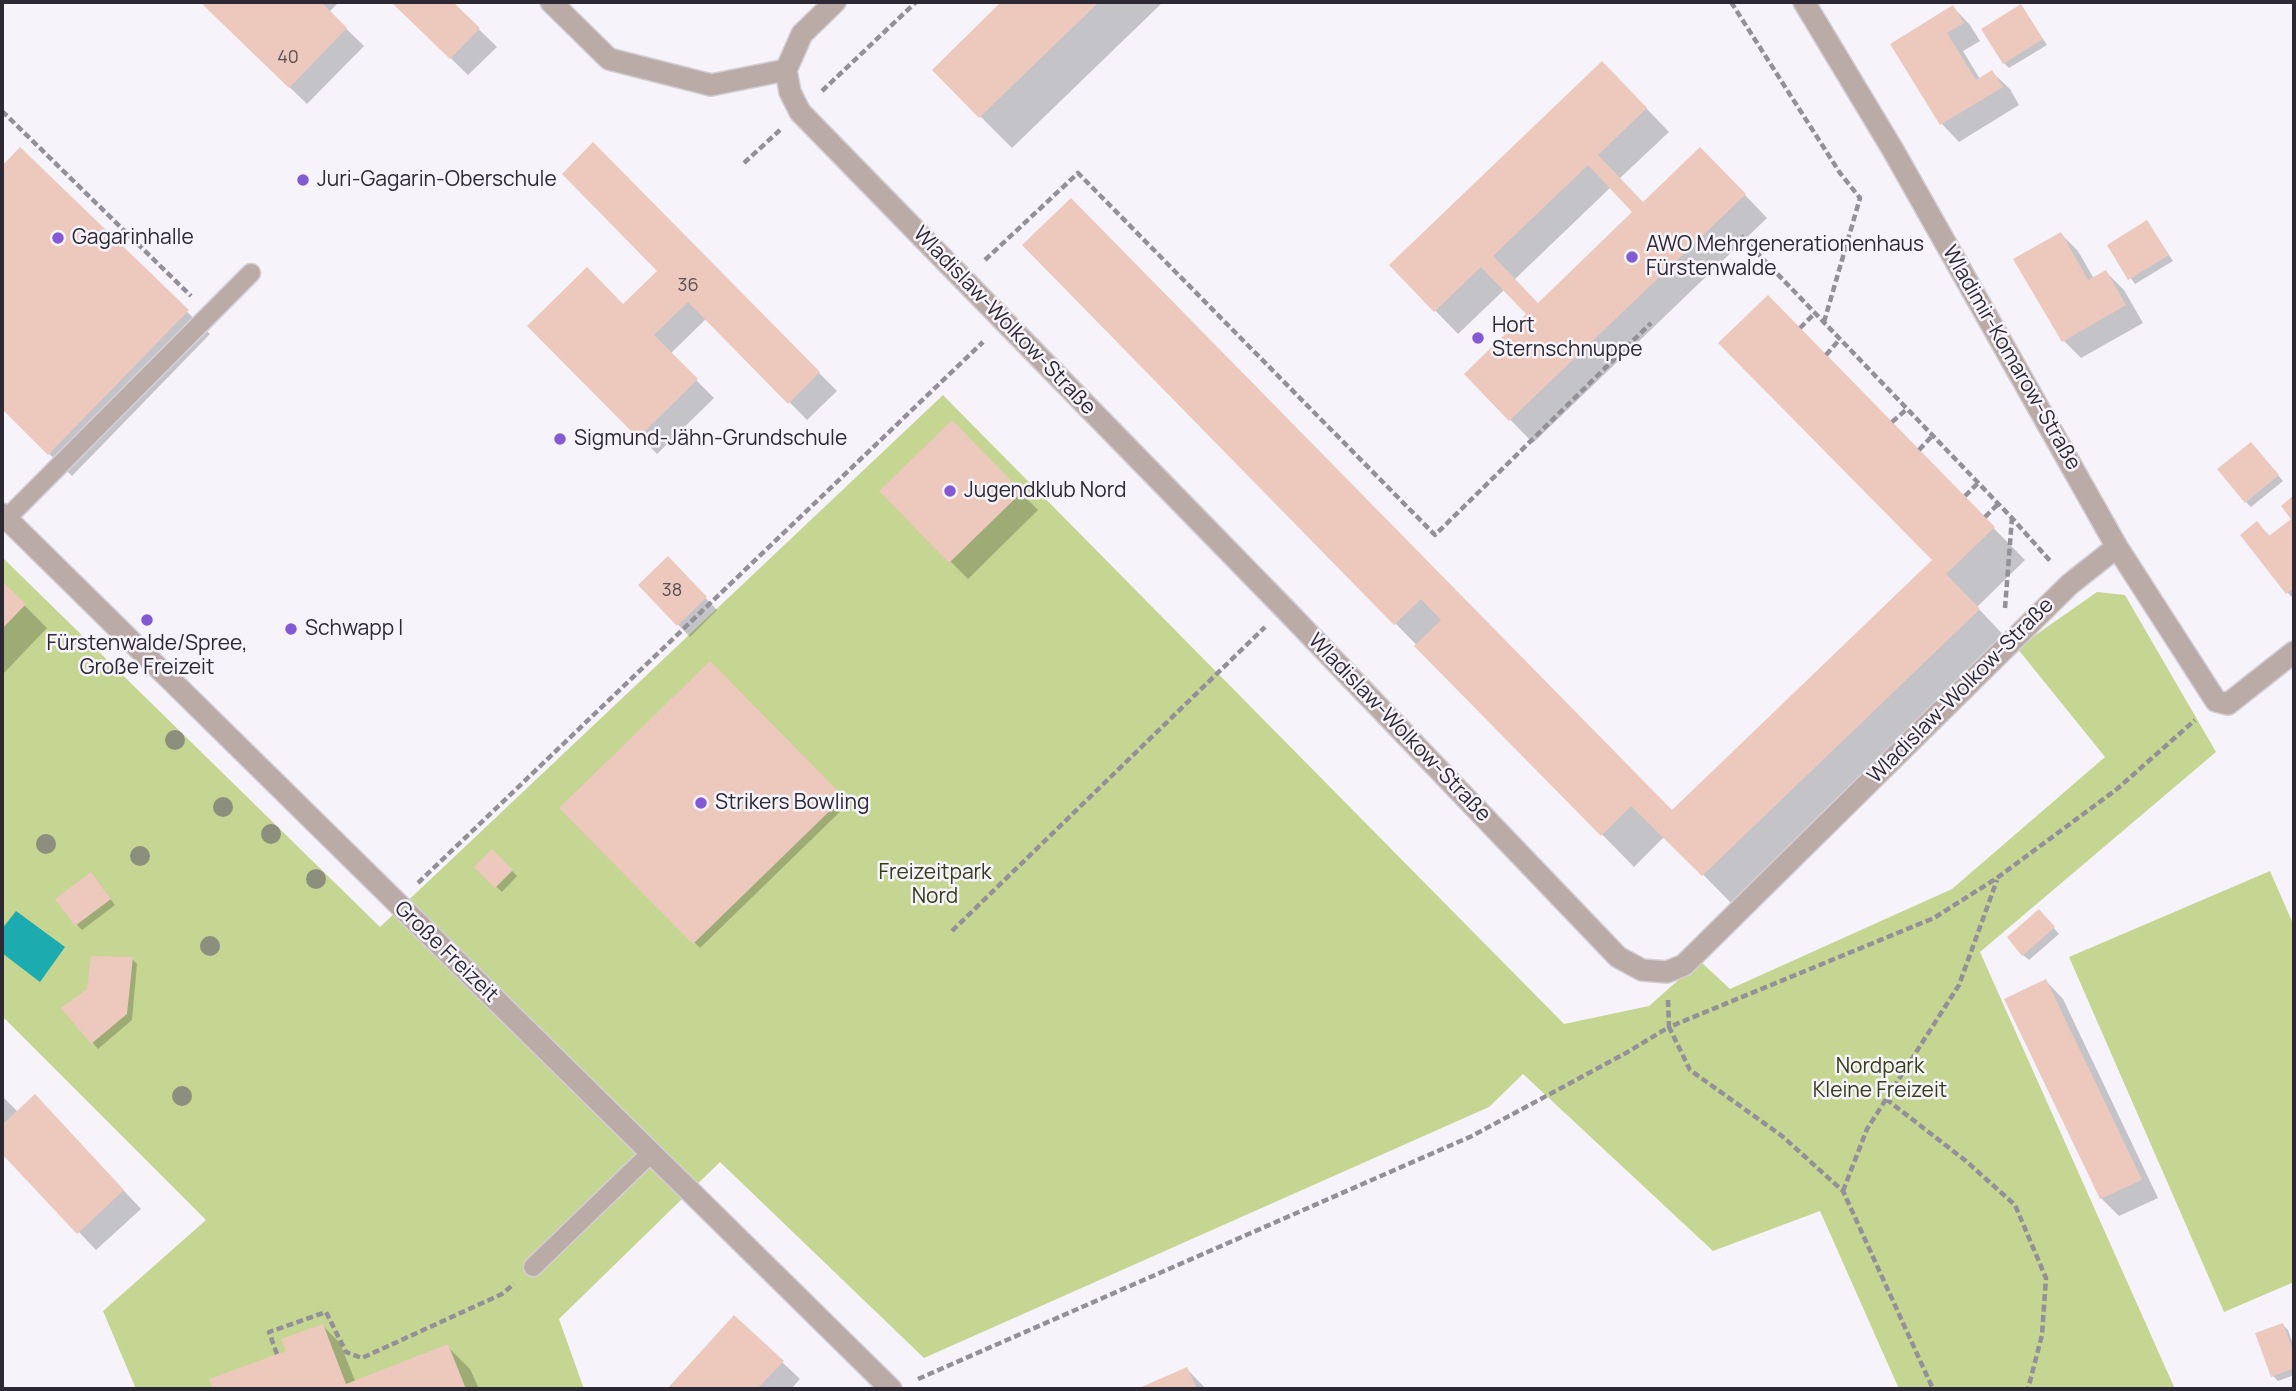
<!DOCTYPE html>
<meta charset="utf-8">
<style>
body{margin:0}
#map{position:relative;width:2296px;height:1391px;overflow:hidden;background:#f6f4fa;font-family:Manrope,sans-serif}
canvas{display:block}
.frame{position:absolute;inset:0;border:4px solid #2c2834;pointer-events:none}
</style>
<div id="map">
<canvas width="2296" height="1391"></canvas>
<div class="frame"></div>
</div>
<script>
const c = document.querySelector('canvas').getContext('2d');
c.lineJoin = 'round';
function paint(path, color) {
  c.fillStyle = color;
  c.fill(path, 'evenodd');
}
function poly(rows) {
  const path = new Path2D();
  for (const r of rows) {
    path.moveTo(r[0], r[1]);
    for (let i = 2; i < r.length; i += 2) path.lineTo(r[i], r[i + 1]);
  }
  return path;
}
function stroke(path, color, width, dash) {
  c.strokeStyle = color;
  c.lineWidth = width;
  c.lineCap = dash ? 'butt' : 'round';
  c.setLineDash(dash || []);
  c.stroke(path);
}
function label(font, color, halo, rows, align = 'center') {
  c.font = font + ' Manrope,sans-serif';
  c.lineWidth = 5;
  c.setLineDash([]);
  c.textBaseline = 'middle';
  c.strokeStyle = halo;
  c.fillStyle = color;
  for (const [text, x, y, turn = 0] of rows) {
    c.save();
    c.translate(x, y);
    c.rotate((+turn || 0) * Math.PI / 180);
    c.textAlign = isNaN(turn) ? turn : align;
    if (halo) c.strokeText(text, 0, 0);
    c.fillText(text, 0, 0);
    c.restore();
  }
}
paint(poly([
 [943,395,1564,1024,1649,1006,1700,961,1730,989,1952,889,2105,757,2017,648,2097,592,2125,595,2216,752,1980,952,2175,1389,1899,1389,1820,1211,1713,1251,1523,1074,1489,1107,924,1358,720,1162,559,1319,584,1389,136,1389,103,1311,206,1220,2,1016,2,557,380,927],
 [2270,871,2294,926,2294,1282,2224,1312,2069,957]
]), '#c5d692');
paint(poly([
 [16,911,65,947,40,982,2,953,2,929]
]), '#1cabae');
paint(poly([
 [202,2,339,2,329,12,364,46,307,104],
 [393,2,451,2,497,47,468,75],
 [1004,2,1163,2,1012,148,934,70],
 [2021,6,2047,45,2009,68,2004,63],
 [1953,7,1970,25,1980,41,1963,51,1980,79,1992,72,2010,89,2019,105,1959,142,1942,124,1892,45],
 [1625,86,1669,132,1619,179,1643,204,1723,172,1767,218,1533,443,1466,374,1529,314,1505,289,1458,334,1391,265],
 [1611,187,1635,212,1538,305,1514,280],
 [593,145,837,391,807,420,707,318,670,354,714,398,657,454,530,326,623,306,659,271],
 [20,150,210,334,72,476,2,408,2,168],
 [2147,222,2173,261,2135,284,2109,246],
 [2061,234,2078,251,2094,279,2106,272,2124,290,2143,323,2081,358,2064,341],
 [1025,245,1672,812,1935,560,1799,330,2025,560,1977,607,2010,642,1735,907,1665,836,1634,867],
 [951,423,1038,510,968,579,881,491],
 [2256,449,2283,481,2251,507,2246,502],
 [2294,497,2294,599,2288,593,2257,523,2271,537,2294,519,2284,506],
 [668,559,717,610,690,637,640,585],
 [2,583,47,628,2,675],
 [710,663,848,804,700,948,562,808],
 [492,851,517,876,502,892,476,867],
 [96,879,115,905,82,930,77,925],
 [2044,917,2059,934,2029,960,2023,955],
 [132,959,137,964,132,1020,98,1049,64,1008],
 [2046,981,2063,999,2158,1198,2119,1216,2101,1198,2007,999],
 [2,1096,18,1112,52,1114,141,1209,96,1250,2,1151],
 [735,1318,800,1379,791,1389,669,1389],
 [2283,1325,2288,1330,2294,1347,2294,1375,2278,1381,2273,1376],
 [323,1326,340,1343,355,1381,447,1346,470,1369,479,1389,214,1389,211,1380,288,1352],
 [1187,1369,1206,1389,1142,1389]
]), '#0003');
paint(poly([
 [200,2,321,2,347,28,289,88],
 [391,2,453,2,480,28,450,59],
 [1001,2,1099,2,979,118,932,70],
 [2021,4,2043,39,2003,64,1981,29],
 [1953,5,1964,23,1947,33,1976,80,1992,70,2003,87,1940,125,1890,44],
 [1602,61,1647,108,1598,155,1643,202,1700,147,1746,194,1509,421,1464,374,1526,314,1481,267,1434,312,1389,265],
 [1588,165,1632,212,1538,303,1493,256],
 [593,142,820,372,788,404,688,302,654,335,698,379,638,438,527,326,587,267,623,304,657,271,562,174],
 [20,147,189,310,48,455,2,409,2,166],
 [1071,198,1672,810,1932,560,1718,343,1768,295,1995,527,1946,574,1980,609,1702,876,1631,806,1601,836,1414,646,1441,620,1421,599,1394,625,1022,245],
 [2147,220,2169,255,2128,280,2107,245],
 [2061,232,2088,280,2106,270,2126,305,2062,342,2013,259],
 [952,420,1022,492,949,563,879,491],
 [2251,442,2279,475,2245,503,2217,469],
 [2294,495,2294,588,2286,594,2240,535,2257,521,2269,536,2291,519,2281,506],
 [668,556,707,597,677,626,638,585],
 [2,581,26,604,2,629],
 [710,661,844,797,693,944,559,808],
 [492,849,513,870,495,888,474,867],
 [91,872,111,899,75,926,55,899],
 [2039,909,2055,927,2022,956,2007,937],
 [91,956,133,957,127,1014,91,1044,61,1008,87,989],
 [2046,979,2142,1180,2100,1199,2004,999],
 [35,1094,124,1190,77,1234,2,1154,2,1125],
 [734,1315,784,1361,757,1389,667,1389],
 [2283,1323,2294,1353,2294,1368,2271,1377,2255,1333],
 [323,1324,346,1384,448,1344,466,1389,213,1389,209,1379,286,1351,281,1339],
 [1187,1367,1197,1389,1137,1389]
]), '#ecc8bd');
const lane = poly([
 [6,519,251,273],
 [533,1267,651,1153]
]);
const street = poly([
 [551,2,609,59,711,85,786,70],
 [835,2,802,34,786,70,790,92,800,112,1284,608,1618,957,1642,970,1667,972,1684,965,2070,584,2117,547],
 [1804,2,1893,150,2117,547,2216,701,2228,704,2294,652],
 [2,514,891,1389]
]);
stroke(lane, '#d2cfd6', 21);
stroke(street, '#d2cfd6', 24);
stroke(poly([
 [1731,2,1840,173,1860,198,1824,322],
 [822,91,916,2],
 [2,111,191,296],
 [744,163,780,130],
 [1741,236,2012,518,2051,562],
 [985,260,1078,173,1435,535,1651,323],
 [1800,328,1815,313],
 [1826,355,1840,339],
 [1892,422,1907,409],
 [1919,450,1933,435],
 [1965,496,1978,483],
 [1985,517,1998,504],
 [2005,608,2012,518],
 [418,883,983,342],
 [952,931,1265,627],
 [1668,1000,1669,1027,1934,918,1997,878,2117,789,2195,720],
 [1886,1099,1966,1161,2015,1205,2046,1278,2042,1335,2028,1389],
 [1843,1191,1867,1129,1959,985,1997,880],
 [277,1354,269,1332,326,1312,346,1352,362,1358,502,1294,514,1284],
 [918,1379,1472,1136,1626,1053,1669,1027,1690,1070,1782,1136,1843,1191,1933,1389]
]), '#939099', 4.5, [7, 3.5]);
stroke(lane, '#bbaba7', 18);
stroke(street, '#bbaba7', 21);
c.fillStyle = '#8c8f7e';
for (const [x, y] of [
 [175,740],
 [223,807],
 [271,834],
 [46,844],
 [140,856],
 [316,879],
 [210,946],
 [182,1096]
]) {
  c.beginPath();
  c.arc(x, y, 10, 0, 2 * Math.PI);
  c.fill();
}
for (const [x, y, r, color] of [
 [303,180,7,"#835ad4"],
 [58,238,7,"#835ad4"],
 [1632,257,7,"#835ad4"],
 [1478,338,7,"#835ad4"],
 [560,439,7,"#835ad4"],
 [950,491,7,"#835ad4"],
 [147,620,7,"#835ad4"],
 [291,629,7,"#835ad4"],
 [701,803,7,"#835ad4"]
]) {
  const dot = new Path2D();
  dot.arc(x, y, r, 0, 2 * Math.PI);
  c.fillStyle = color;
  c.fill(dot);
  stroke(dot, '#f6f4fa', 2.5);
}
label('18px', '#5c5056', null, [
 ["40",288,58],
 ["36",688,286],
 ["38",672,591]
]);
label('21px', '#2c2834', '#f6f4fa', [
 ["Juri-Gagarin-Oberschule",317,180],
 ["Gagarinhalle",72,238],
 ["AWO Mehrgenerationenhaus",1646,245],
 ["Fürstenwalde",1646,269],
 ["Hort",1492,326],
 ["Sternschnuppe",1492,350],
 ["Sigmund-Jähn-Grundschule",574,439],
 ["Jugendklub Nord",964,491],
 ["Schwapp I",305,629],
 ["Fürstenwalde/Spree,",147,644,"center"],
 ["Große Freizeit",147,668,"center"],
 ["Strikers Bowling",715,803]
], 'left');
label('21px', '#2c2834', '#f6f4fa', [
 ["Wladislaw-Wolkow-Straße",1004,321,46],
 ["Wladimir-Komarow-Straße",2011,358,60],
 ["Wladislaw-Wolkow-Straße",1961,691,-45],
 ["Wladislaw-Wolkow-Straße",1399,728,46],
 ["Große Freizeit",446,952,44]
]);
label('21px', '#353d19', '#f6f4fa', [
 ["Freizeitpark",935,873],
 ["Nord",935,897],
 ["Nordpark",1880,1067],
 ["Kleine Freizeit",1880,1091]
]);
</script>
